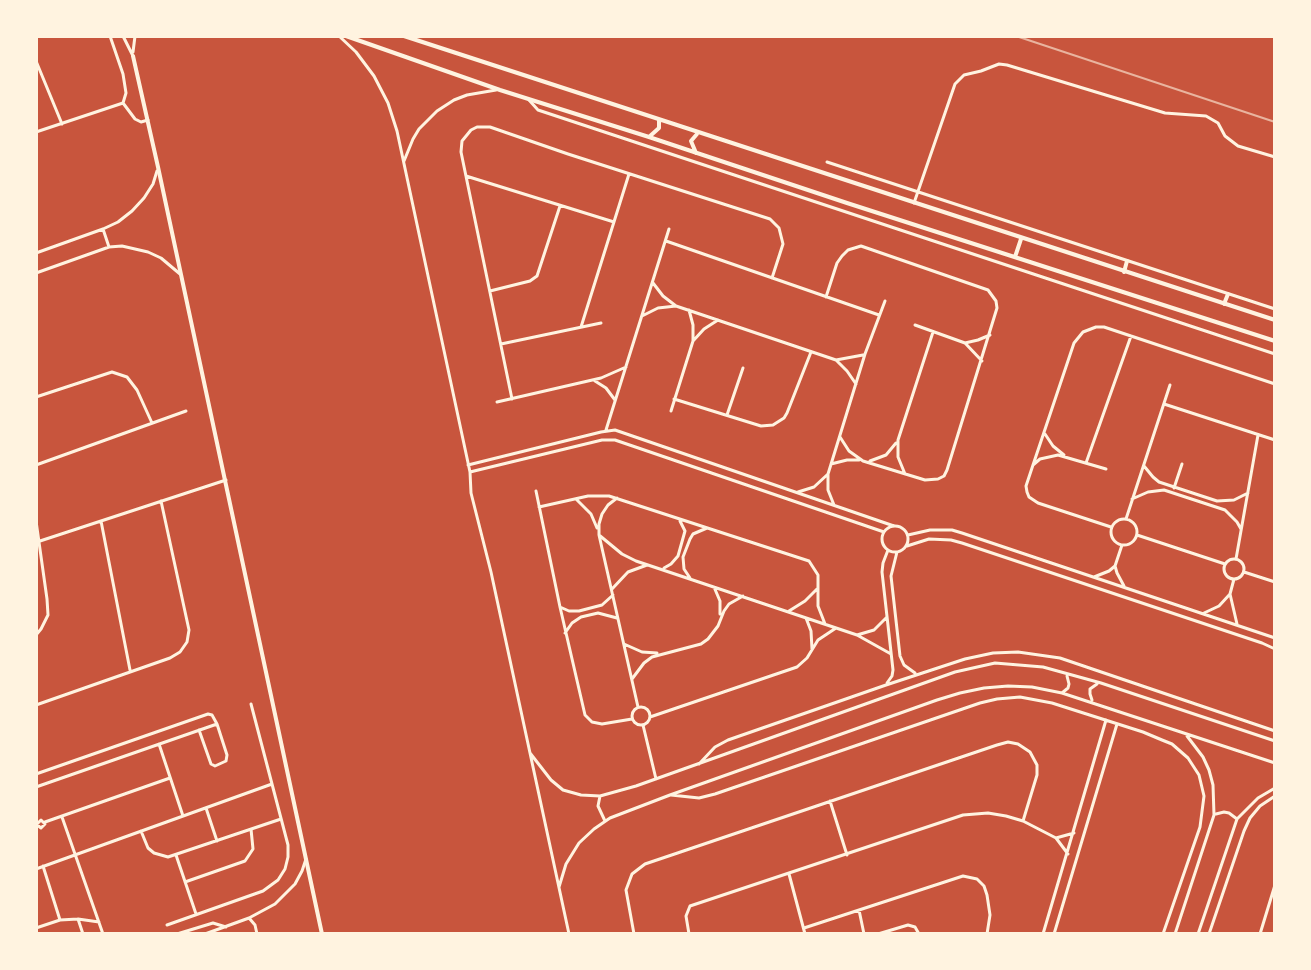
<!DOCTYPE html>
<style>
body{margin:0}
#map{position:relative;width:1311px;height:970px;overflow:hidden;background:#c8553d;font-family:"Varela Round",sans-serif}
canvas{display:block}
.frame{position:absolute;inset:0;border:38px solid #fff3e0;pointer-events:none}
</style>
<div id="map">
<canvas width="1311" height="970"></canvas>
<div class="frame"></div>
</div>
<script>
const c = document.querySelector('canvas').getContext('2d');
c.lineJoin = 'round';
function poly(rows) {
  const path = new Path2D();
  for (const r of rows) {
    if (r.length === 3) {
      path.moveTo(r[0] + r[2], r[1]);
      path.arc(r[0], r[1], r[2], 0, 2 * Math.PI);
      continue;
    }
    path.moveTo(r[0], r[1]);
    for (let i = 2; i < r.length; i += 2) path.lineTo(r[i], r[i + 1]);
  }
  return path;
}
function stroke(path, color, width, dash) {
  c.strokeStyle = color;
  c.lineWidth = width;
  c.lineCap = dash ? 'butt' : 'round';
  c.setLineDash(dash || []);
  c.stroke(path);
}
stroke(poly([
 [123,36,133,56],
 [339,36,356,52,374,76,388,103,397,131,470,472,471,493,491,572,569,934],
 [133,52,135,36],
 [36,61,62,124],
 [529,100,538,110,1275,354],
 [123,103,135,119,141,122,148,120],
 [36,132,123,103,126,93,123,74,110,36],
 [404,161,413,139,419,129,437,111,454,100,467,95,496,90],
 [827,162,1275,309],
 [466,176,614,222],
 [914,203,955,84,964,75,981,71,999,64,1007,65,1165,113,1206,116,1218,123,1225,136,1238,146,1275,157],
 [103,229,109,247],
 [666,241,879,315],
 [36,253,103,229,118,222,132,211,144,198,153,184,157,171],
 [36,273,109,247,122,246,148,252,161,258,180,274],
 [653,283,663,296,676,306,836,360,847,371,856,384],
 [490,291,530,281,537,276,560,206],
 [826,297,837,263,842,256,848,250,861,246,988,290,996,301,997,308,947,470,944,476,938,479,925,480,863,461,849,451,840,437],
 [642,316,658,308,676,306],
 [915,325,965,343,982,361],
 [581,327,629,174],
 [693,341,704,329,718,320],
 [965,343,978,340,990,335],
 [501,344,601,323],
 [836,360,863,355],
 [595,381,606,388,615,400],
 [36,397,112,372,127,377,137,390,152,423],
 [512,399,461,152,462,141,471,130,477,127,490,127,568,154,770,219,779,228,783,244,772,278],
 [674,399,761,426,773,425,784,418,787,413,811,352],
 [497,402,601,378,626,367],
 [1164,404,1275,440],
 [671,411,693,341,693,325,689,310],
 [727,415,743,368],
 [606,430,669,229],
 [1045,434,1053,446,1064,455],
 [870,461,886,455,896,443],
 [1086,463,1131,336],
 [831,464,847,460,859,460],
 [36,465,186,411],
 [468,465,601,432,615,430,894,526],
 [1033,465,1040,459,1058,455,1106,469],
 [1144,466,1153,477,1159,482,1217,501,1234,500,1248,493],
 [470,472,602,440,615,440,884,532],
 [905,474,898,457,898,440,933,332],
 [1174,488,1182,464],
 [536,491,560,607,585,715,592,722,602,724,632,719],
 [798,492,814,487,828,474],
 [617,498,608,505,602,514,599,524,599,535,622,554,636,561,857,635,891,654],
 [576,499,591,514,597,528],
 [1132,499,1148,492,1164,490,1225,510,1237,522,1241,529],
 [834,505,828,490,828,474,865,354,885,301],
 [539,507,588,496,609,496,809,561,818,575,818,606,825,624],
 [1124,532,13],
 [1126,519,1170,385],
 [36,521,47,599,48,615,41,629,36,635],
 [101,521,130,670],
 [895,539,13],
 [1111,527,1038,503,1029,497,1027,492,1026,486,1033,465,1074,343,1083,332,1096,327,1104,327,1275,384],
 [599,535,638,707],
 [908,535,930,530,952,530,962,533,1275,638],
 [1137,535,1225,564],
 [40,541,226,480],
 [1122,545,1115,566,1117,573,1124,586],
 [907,546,929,539,951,540,962,543,1262,643,1275,649],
 [897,552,891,576,900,656,904,665,915,673],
 [1234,569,10],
 [1236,559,1258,435],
 [664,568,671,564,678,556,685,531,680,521],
 [1244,572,1275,582],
 [1094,577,1109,571,1115,566],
 [690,578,684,569,683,557,690,539,693,534,707,528],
 [1234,579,1230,594,1237,624],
 [714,587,720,601,720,614],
 [612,589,628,572,647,565],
 [560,607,569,611,579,611,602,605,613,595],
 [789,611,805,601,817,589],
 [1204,613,1219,606,1230,594],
 [806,618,811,631,812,649],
 [565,633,572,623,581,617,598,613,617,618],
 [857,635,874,630,887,617],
 [624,644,642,652,657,653],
 [632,679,644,663,652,657,701,644,708,639,718,626,724,611,729,604,743,596],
 [887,683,892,676,893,670,882,572,883,563,888,550],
 [1062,693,1068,688,1069,684,1067,676],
 [1092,700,1090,694,1090,689,1097,684],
 [36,705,170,658,180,652,187,642,189,630,161,501],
 [641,716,9],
 [650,717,797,667,807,658,818,640,836,628],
 [643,725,656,779],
 [159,744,183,816],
 [530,753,551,780,563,790,581,795,600,796,636,786,955,672,995,663,1043,667,1101,683,1275,741],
 [699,764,715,747,728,740,886,685,965,659,993,653,1018,652,1060,658,1275,731],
 [36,774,208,714,212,715,217,724,227,755,226,761,215,766,211,764,199,730],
 [36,787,217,724],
 [671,795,699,798,715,794,980,703,997,699,1020,697,1052,703,1143,732,1162,740,1172,744,1188,758,1199,775,1204,796,1200,827,1163,934],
 [600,796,598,806,605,821],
 [830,801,847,855],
 [206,808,217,841],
 [1216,814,1224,812,1229,813,1237,819],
 [62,817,103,934],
 [45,822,170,778],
 [36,824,41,828,45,824,41,820,37,824],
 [141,831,148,848,154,853,168,857,281,819],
 [1056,838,1074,833],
 [176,855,196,914],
 [43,866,60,920],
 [36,869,272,784],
 [789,874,805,934],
 [185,882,245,861,253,849,251,829],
 [559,887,566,864,579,843,594,829,610,818,670,795,937,700,960,693,984,688,1008,686,1032,687,1062,693,1275,763],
 [859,910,864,934],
 [249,918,255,925,257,934],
 [78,919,83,934],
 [167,925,263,891,278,880,285,869,288,857,288,845,251,704],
 [36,928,60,920,78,919,99,922],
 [804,928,963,876,977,879,984,886,987,895,990,915,987,934],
 [177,934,213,923,226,927],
 [205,934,249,918,275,904,295,884,302,871,306,859],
 [634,934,626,890,632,874,645,864,997,745,1008,742,1018,744,1030,752,1037,765,1037,775,1023,821],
 [689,934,686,916,690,906,963,815,988,813,1006,816,1023,821,1056,838,1068,854],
 [878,934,908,925,915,927,919,934],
 [1043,934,1106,720],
 [1054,934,1117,724],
 [1175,934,1214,815,1213,785,1209,770,1203,757,1187,736],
 [1198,934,1237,819,1258,798,1275,788],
 [1209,934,1244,831,1250,818,1260,806,1275,796],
 [1260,934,1275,885]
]), '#fff3e0', 3);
stroke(poly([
 [346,36,500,90,649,137,847,203,1275,341],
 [404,36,1275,320],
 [133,56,158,167,322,934],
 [649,137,659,128,659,120],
 [696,153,691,141,697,134],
 [1015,257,1021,239],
 [1124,272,1127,261],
 [1224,304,1228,294]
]), '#fff3e0', 4);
stroke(poly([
 [1016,36,1275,122]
]), '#e9b49f', 2);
</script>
